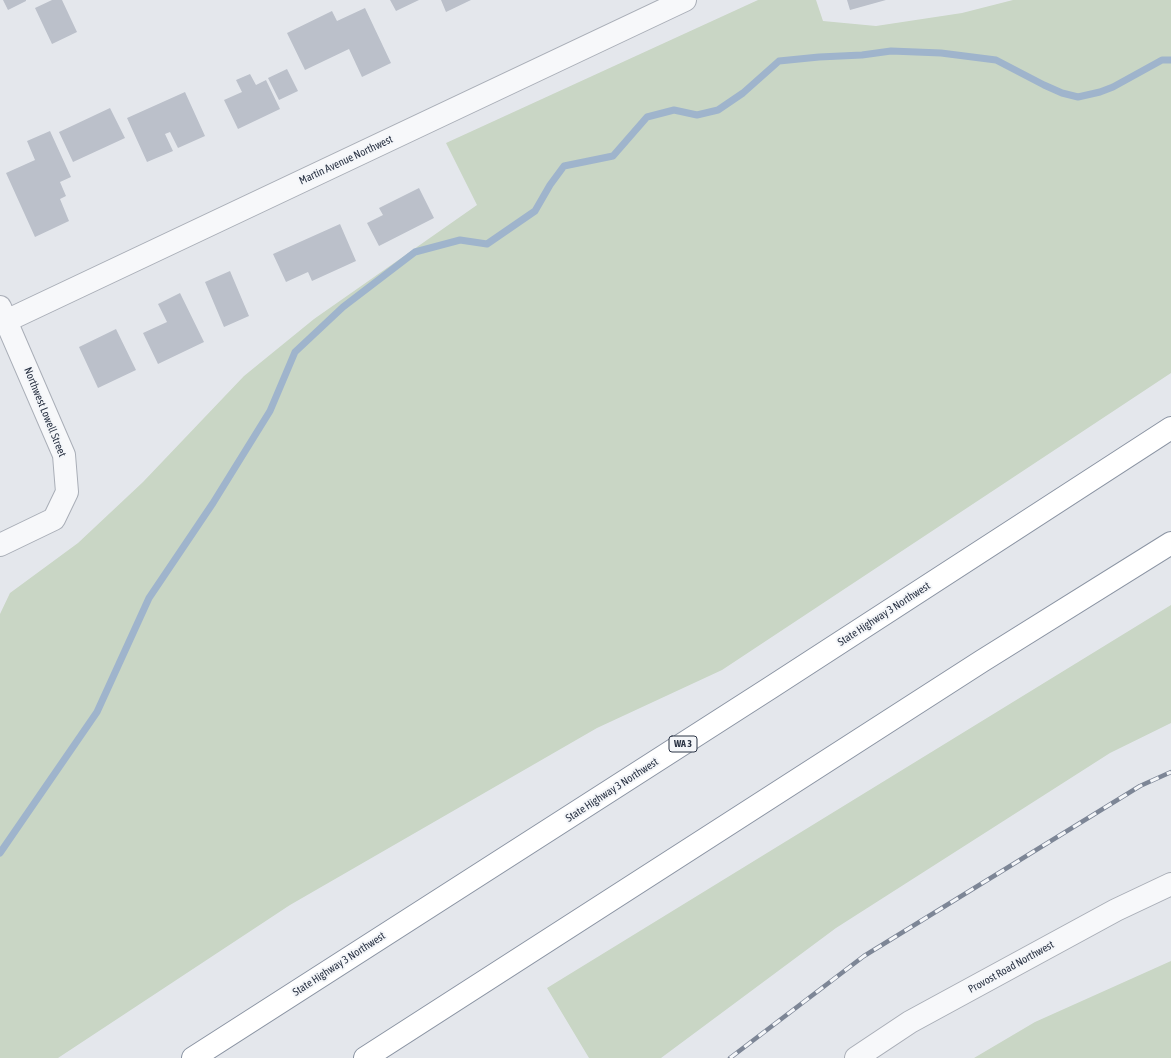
<!DOCTYPE html>
<style>
body{margin:0}
canvas{display:block;background:#e4e7ec}
</style>
<canvas width="1171" height="1058"></canvas>
<script>
const c = document.querySelector('canvas').getContext('2d');
c.lineJoin = 'round';
function paint(path, color) {
  c.fillStyle = color;
  c.fill(path, 'evenodd');
}
function poly(rows) {
  const path = new Path2D();
  for (const r of rows) {
    path.moveTo(r[0], r[1]);
    for (let i = 2; i < r.length; i += 2) path.lineTo(r[i], r[i + 1]);
  }
  return path;
}
function stroke(path, color, width, dash) {
  c.strokeStyle = color;
  c.lineWidth = width;
  c.lineCap = dash ? 'butt' : 'round';
  c.setLineDash(dash || []);
  c.stroke(path);
}
function label(font, color, halo, rows, align = 'center') {
  c.font = font + ' "Asap Condensed",sans-serif';
  c.lineWidth = 4;
  c.setLineDash([]);
  c.textBaseline = 'middle';
  c.strokeStyle = halo;
  c.fillStyle = color;
  for (const [text, x, y, turn = 0] of rows) {
    c.save();
    c.translate(x, y);
    c.rotate((+turn || 0) * Math.PI / 180);
    c.textAlign = isNaN(turn) ? turn : align;
    if (halo) c.strokeText(text, 0, 0);
    c.fillText(text, 0, 0);
    c.restore();
  }
}
paint(poly([
 [758,0,816,0,823,21,876,26,962,13,1013,0,1171,0,1171,373,722,670,597,728,290,905,58,1058,0,1058,0,614,10,593,78,543,143,482,244,376,314,319,477,205,446,143],
 [1171,605,1171,723,1110,753,836,928,661,1058,589,1058,547,988],
 [1171,961,1171,1058,974,1058,1035,1022]
]), '#c9d6c5');
stroke(poly([
 [0,853,97,712,149,598,213,503,270,411,295,352,343,307,415,252,460,240,487,244,535,211,550,185,564,166,613,156,647,117,674,110,697,115,718,110,743,93,779,61,819,57,862,55,891,51,941,53,996,60,1044,85,1062,93,1078,97,1100,92,1113,87,1162,60,1171,60]
]), '#9fb4cc', 7);
paint(poly([
 [3,0,26,0,26,1,8,10],
 [52,0,62,0,77,32,52,44,35,8],
 [390,0,419,0,396,11],
 [441,0,471,0,446,12],
 [847,0,886,0,850,10],
 [365,8,391,63,362,77,349,49,305,70,287,33,332,11,337,21],
 [287,69,298,91,279,100,268,78],
 [250,74,256,85,266,80,280,109,238,129,224,100,242,92,236,80],
 [185,92,205,136,178,148,170,132,165,134,173,151,147,162,127,118],
 [110,108,125,138,73,162,59,132],
 [50,131,71,177,60,182,66,196,60,199,69,221,35,237,6,173,35,160,27,141],
 [419,188,434,218,379,246,367,223,383,215,379,208],
 [340,224,356,261,312,281,308,272,286,282,273,254],
 [230,271,249,316,224,327,205,282],
 [180,293,204,342,158,364,143,333,167,322,158,304],
 [116,329,136,370,98,388,79,347]
]), '#bbc0ca');
const minor = poly([
 [0,307,64,455,67,492,54,519,0,545],
 [6,321,685,0]
]);
const tertiary = poly([
 [856,1058,910,1022,1116,910,1171,884]
]);
const motorway = poly([
 [193,1058,770,688,1171,428],
 [365,1058,982,661,1171,543]
]);
stroke(minor, '#a9aeb7', 24);
stroke(tertiary, '#a9aeb7', 24);
stroke(motorway, '#8b94a3', 24);
stroke(minor, '#f7f8fa', 22);
stroke(tertiary, '#f7f8fa', 22);
stroke(motorway, '#fff', 22);
const rail = poly([
 [730,1058,864,956,1140,786,1171,772]
]);
stroke(rail, '#7d8696', 4.5);
stroke(rail, '#f4f6f9', 3, [9]);
for (const [x, y, w] of [
 [683,744,28]
]) {
  const box = new Path2D();
  box.roundRect(x - w / 2, y - 8, w, 16, 3);
  c.fillStyle = '#f4f6f9';
  c.fill(box);
  stroke(box, '#2b3445', 1);
}
label('bold 10px', '#2b3445', null, [
 ["WA 3",683,744]
]);
label('11px', '#2b3445', '#f4f6f9', [
 ["Martin Avenue Northwest",346,160,-25],
 ["Northwest Lowell Street",45,412,68],
 ["State Highway 3 Northwest",884,614,-33],
 ["State Highway 3 Northwest",612,790,-33],
 ["State Highway 3 Northwest",339,964,-33],
 ["Provost Road Northwest",1011,967,-29]
]);
</script>
